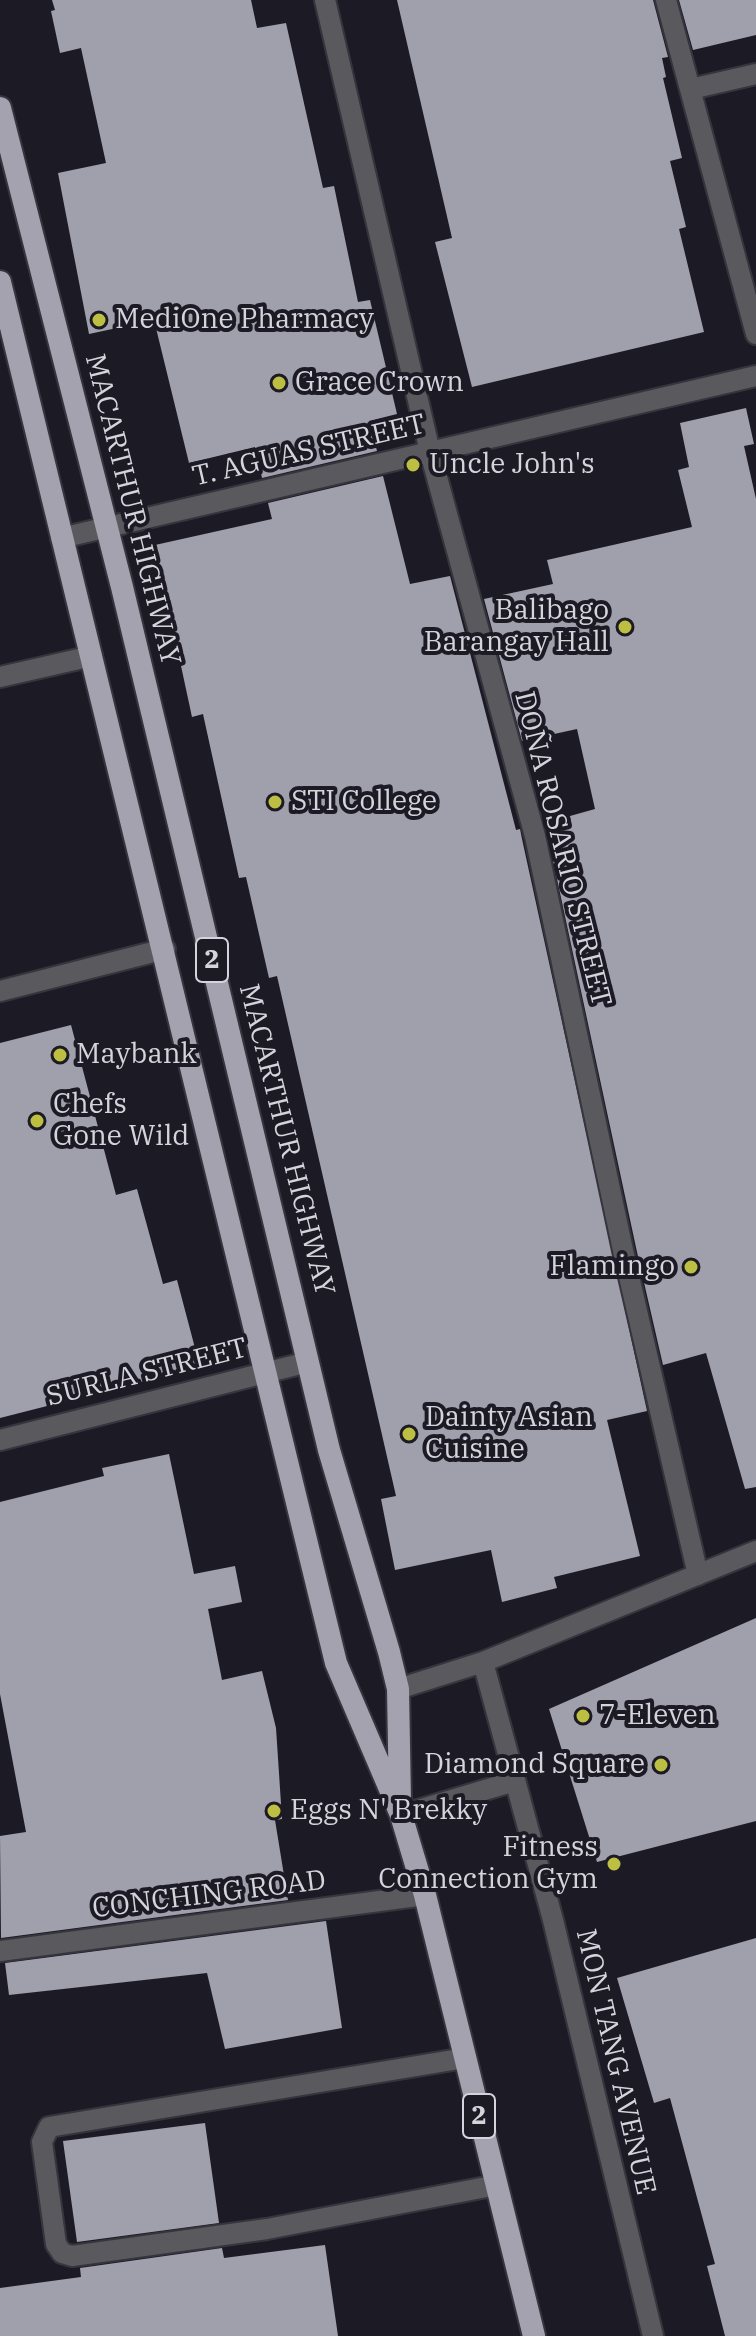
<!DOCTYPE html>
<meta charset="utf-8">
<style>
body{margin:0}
canvas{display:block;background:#1c1b25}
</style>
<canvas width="756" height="2336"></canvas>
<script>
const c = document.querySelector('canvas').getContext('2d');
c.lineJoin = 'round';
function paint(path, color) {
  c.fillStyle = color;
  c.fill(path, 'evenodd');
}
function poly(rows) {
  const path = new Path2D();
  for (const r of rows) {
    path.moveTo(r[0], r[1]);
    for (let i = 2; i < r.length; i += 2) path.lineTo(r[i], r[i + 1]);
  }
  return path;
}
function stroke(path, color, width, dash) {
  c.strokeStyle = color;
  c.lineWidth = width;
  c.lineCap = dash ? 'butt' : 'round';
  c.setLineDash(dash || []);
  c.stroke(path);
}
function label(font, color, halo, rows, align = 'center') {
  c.font = font + ' "IBM Plex Serif",serif';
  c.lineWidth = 8;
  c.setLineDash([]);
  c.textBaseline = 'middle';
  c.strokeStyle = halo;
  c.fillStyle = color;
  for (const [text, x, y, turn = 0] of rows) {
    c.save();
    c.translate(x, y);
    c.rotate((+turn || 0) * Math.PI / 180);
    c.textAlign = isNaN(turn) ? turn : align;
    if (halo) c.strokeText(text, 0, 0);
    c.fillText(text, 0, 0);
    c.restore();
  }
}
paint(poly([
 [52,0,251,0,257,28,286,23,323,188,334,186,358,302,370,300,397,414,369,421,377,451,262,478,255,447,189,463,154,320,89,334,58,173,106,163,81,48,60,53,51,11,55,10],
 [397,0,653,0,668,57,662,58,666,77,663,78,682,158,670,161,686,227,679,229,704,332,472,387,435,242,452,238],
 [679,0,756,0,756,35,693,50],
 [746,408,754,444,744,446,756,499,756,1487,745,1489,706,1353,663,1365,637,1252,545,823,595,809,577,729,522,741,484,599,553,584,547,560,692,527,678,470,689,467,680,423],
 [383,476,410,584,450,576,516,830,520,829,522,839,647,1411,607,1420,640,1556,554,1577,557,1588,502,1602,491,1550,395,1570,381,1499,396,1496,277,976,269,978,246,877,239,878,203,714,192,717,155,545,272,519,268,503],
 [71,1025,116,1195,137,1189,163,1284,177,1280,200,1367,0,1418,0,1043],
 [169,1454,194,1574,235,1566,242,1602,208,1609,222,1680,262,1671,276,1728,282,1819,275,1820,288,1900,1,1938,0,1836,26,1832,0,1694,0,1502,104,1476,102,1468],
 [756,1618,756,1821,597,1862,549,1709],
 [326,1921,342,2028,225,2049,207,1973,9,1995,5,1963],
 [756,1938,756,2336,725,2336,707,2266,715,2264,670,2098,654,2103,617,1978],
 [205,2123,219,2223,77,2242,63,2141],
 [325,2245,338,2336,0,2336,0,2288,81,2277,80,2268,222,2248,224,2258]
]), '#a09fac');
const service = poly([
 [0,1951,425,1895],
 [465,2058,49,2127,42,2142,56,2244,62,2253,72,2256,267,2229,497,2185]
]);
const minor = poly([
 [325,0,430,452,535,836,624,1255,698,1575],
 [666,0,756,334],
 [691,89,756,74],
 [61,538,756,376],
 [0,677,92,656],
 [0,991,165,949],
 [0,1440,308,1362],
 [483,1662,553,1920,653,2336],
 [398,1689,483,1662,756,1551],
 [401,1815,515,1781]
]);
const trunk = poly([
 [0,108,122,587,329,1450,389,1652,398,1689,400,1801],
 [0,282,336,1663,401,1815,425,1895,534,2336]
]);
stroke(service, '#36353e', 24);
stroke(minor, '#36353e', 24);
stroke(trunk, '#36353e', 26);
stroke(service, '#59595e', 20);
stroke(minor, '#59595e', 20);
stroke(trunk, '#a3a2ae', 22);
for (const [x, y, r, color] of [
 [99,320,8,"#bdbf43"],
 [279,383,8,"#bdbf43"],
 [413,465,8,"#bdbf43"],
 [625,627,8,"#bdbf43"],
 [275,802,8,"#bdbf43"],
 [60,1055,8,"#bdbf43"],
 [37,1121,8,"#bdbf43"],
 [691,1267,8,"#bdbf43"],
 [409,1434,8,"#bdbf43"],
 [583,1716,8,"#bdbf43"],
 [661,1765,8,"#bdbf43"],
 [274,1811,8,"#bdbf43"],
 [614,1864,8,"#bdbf43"]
]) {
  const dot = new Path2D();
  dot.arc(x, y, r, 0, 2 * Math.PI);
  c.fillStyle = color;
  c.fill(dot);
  stroke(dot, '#1c1b25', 3);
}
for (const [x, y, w] of [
 [212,960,32],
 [479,2116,32]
]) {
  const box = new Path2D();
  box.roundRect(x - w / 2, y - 22, w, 44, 6);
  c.fillStyle = '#1c1b25';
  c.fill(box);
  stroke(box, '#d5d4db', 2);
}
label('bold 26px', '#d5d4db', null, [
 ["2",212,960],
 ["2",479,2116]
]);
label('28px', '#d5d4db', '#1c1b25', [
 ["MediOne Pharmacy",115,320],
 ["Grace Crown",295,383],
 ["Uncle John's",429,465],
 ["Balibago",609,611,"right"],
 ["Barangay Hall",609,643,"right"],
 ["STI College",291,802],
 ["Maybank",76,1055],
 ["Chefs",53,1105],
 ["Gone Wild",53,1137],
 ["Flamingo",675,1267,"right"],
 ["Dainty Asian",425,1418],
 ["Cuisine",425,1450],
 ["7-Eleven",599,1716],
 ["Diamond Square",645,1765,"right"],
 ["Eggs N' Brekky",290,1811],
 ["Fitness",598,1848,"right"],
 ["Connection Gym",598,1880,"right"]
], 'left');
label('28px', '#d5d4db', '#1c1b25', [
 ["T. AGUAS STREET",309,451,-13],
 ["MACARTHUR HIGHWAY",132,510,76],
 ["DOÑA ROSARIO STREET",562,849,76],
 ["MACARTHUR HIGHWAY",286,1140,76],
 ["SURLA STREET",147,1373,-14],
 ["CONCHING ROAD",209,1895,-7],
 ["MON TANG AVENUE",615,2062,77]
]);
</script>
